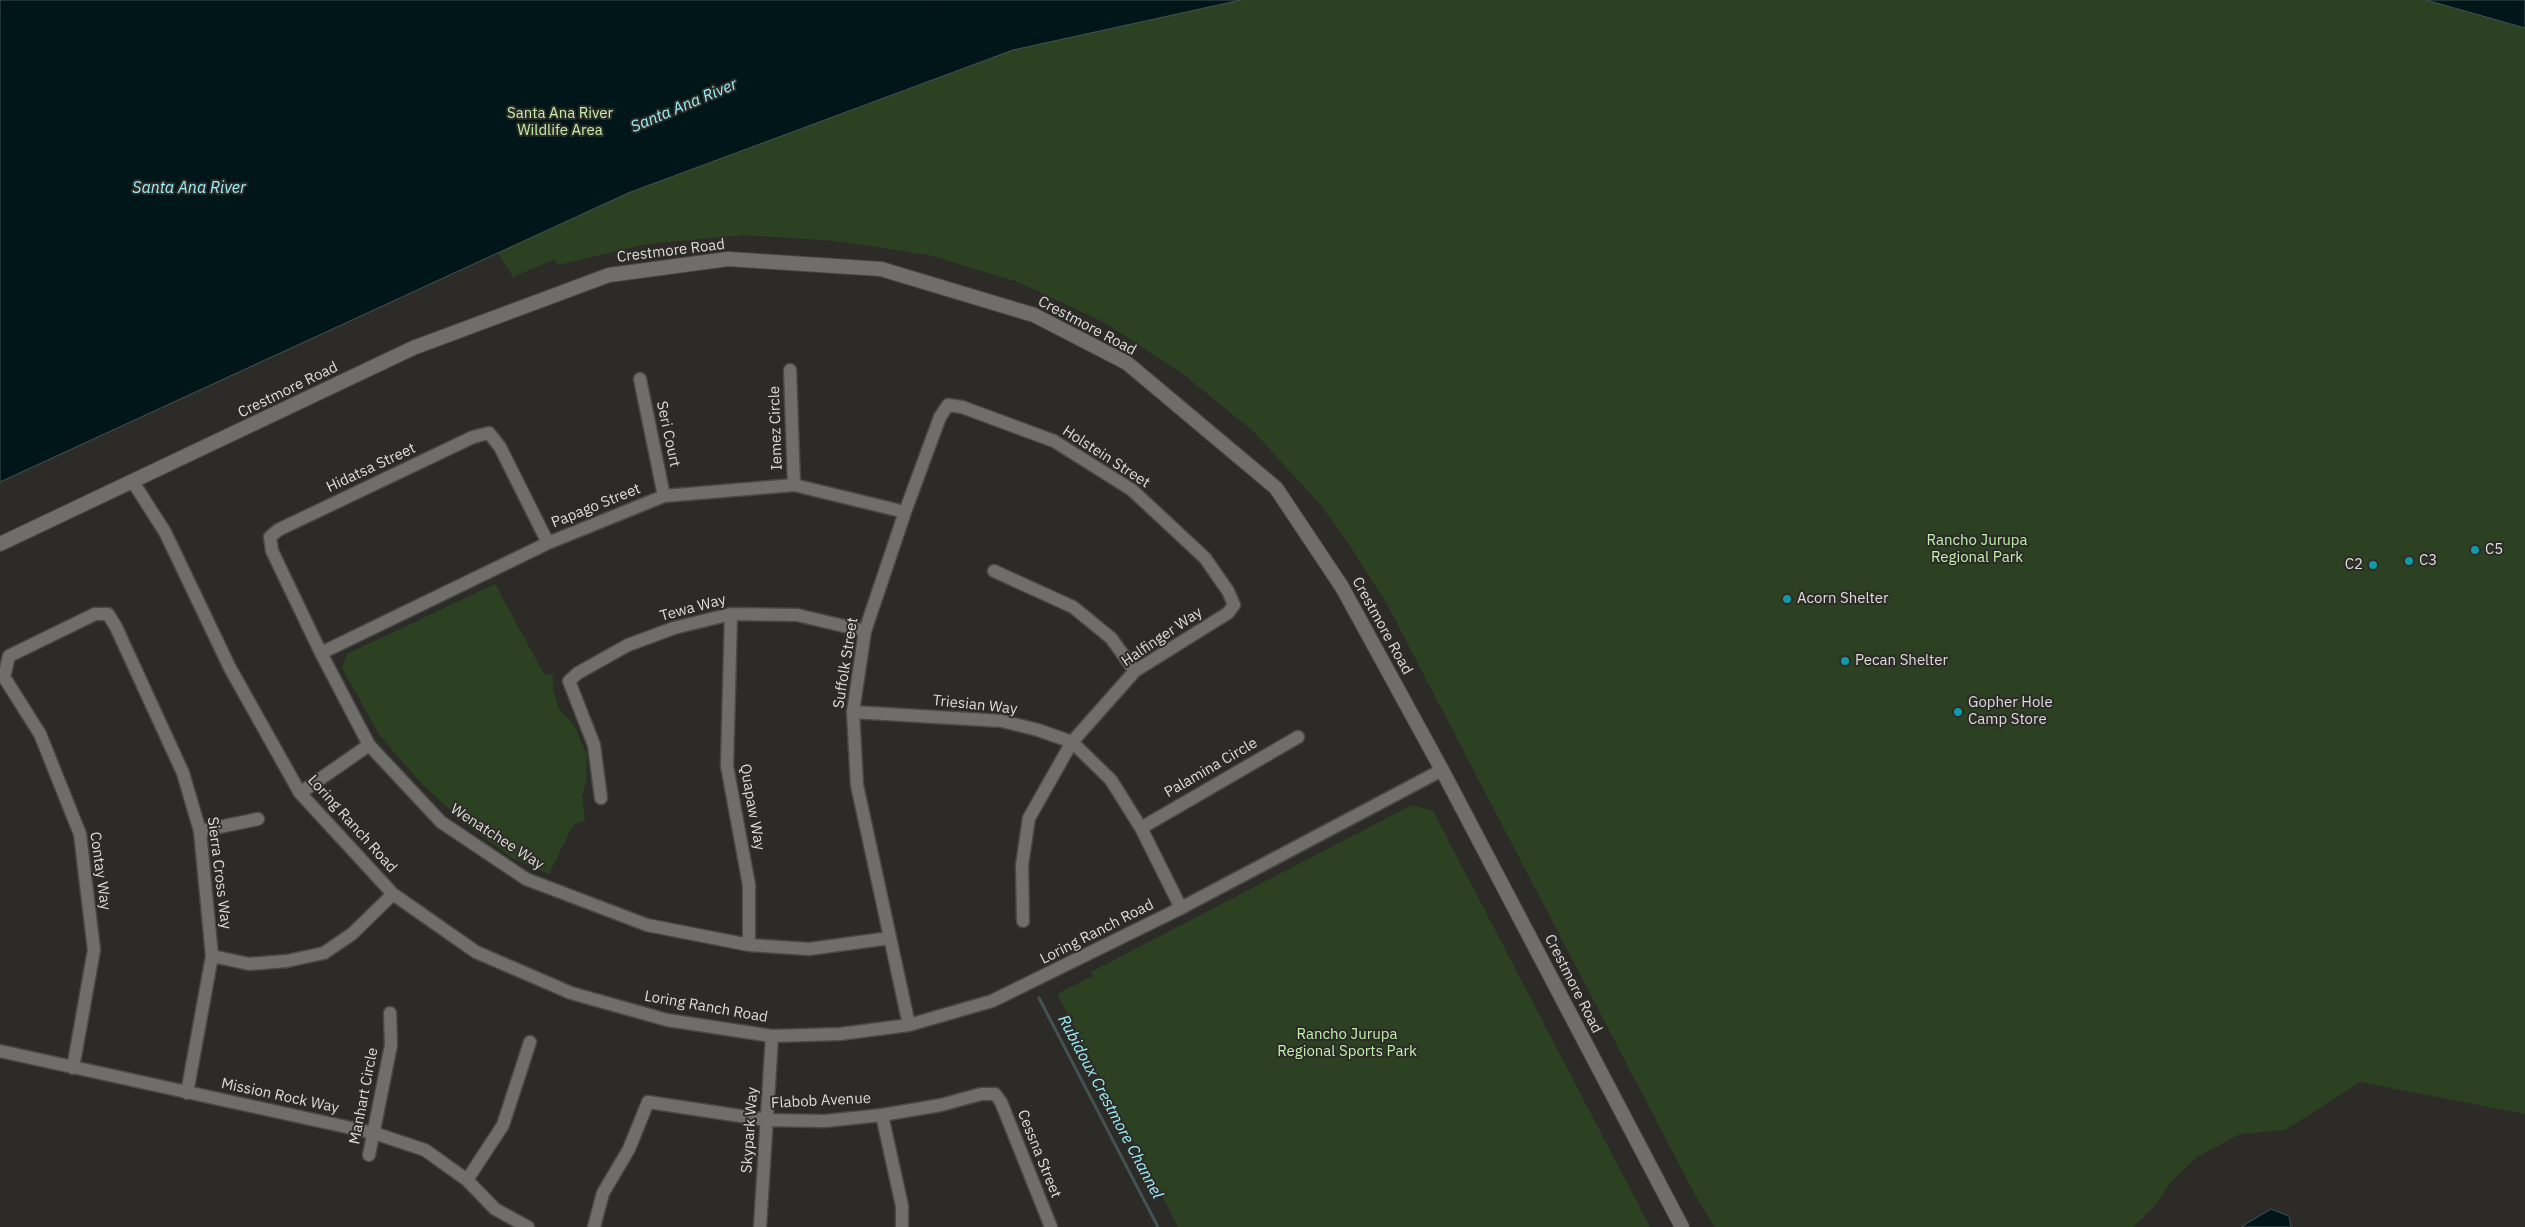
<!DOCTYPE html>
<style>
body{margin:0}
canvas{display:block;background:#2c2b27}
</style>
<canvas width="2525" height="1227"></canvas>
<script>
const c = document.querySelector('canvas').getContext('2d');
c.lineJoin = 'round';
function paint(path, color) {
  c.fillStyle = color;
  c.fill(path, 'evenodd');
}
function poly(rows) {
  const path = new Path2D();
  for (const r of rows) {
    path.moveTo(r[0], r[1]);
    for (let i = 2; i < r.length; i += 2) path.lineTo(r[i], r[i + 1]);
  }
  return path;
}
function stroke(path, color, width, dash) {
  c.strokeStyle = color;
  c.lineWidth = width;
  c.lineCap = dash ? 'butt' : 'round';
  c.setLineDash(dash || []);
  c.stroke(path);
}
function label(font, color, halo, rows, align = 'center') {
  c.font = font + ' "IBM Plex Sans",sans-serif';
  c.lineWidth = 4;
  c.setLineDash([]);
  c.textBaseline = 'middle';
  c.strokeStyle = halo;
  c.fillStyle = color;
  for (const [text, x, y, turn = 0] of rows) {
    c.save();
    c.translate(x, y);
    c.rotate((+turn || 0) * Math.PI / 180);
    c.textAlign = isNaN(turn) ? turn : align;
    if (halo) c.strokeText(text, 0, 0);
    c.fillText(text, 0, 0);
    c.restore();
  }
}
paint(poly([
 [334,0,2525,0,2525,1114,2360,1082,2285,1130,2240,1134,2197,1157,2172,1181,2153,1208,2133,1227,1715,1227,1694,1193,1389,608,1349,544,1319,503,1254,432,1182,373,1103,322,1018,282,929,255,836,241,743,235,647,244,558,265,555,259,513,277],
 [495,584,544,674,553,675,553,689,559,709,574,725,587,755,586,782,582,795,585,820,573,825,549,874,512,858,466,824,423,785,380,736,342,668,347,654],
 [1412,805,1433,811,1650,1227,1178,1227,1057,994,1093,976,1091,972]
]), '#2b4121');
const water = poly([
 [0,0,1241,0,1013,50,628,193,0,482,0,0],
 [2426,0,2525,0,2525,28,2426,0],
 [2271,1209,2289,1216,2291,1227,2241,1227,2271,1209]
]);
paint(water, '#011619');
stroke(water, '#435253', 1);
stroke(poly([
 [1039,998,1158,1227]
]), '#435253', 3);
const minor = poly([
 [790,370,794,485],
 [640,379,664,496],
 [133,482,165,532,230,668,300,793,393,894,476,952,571,993,667,1020,772,1036,840,1034,909,1025,992,1001,1181,908,1442,770],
 [548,543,500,447,489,433,473,437,278,530,270,537,272,551,321,653,369,745,441,822,526,879,647,925,749,945,809,949,890,938],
 [994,571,1073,607,1111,638,1135,671],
 [731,614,727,766,749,885,749,945],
 [321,653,548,543,664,496,794,485,905,512],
 [853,712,1002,721,1038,730,1072,742,1111,780,1141,828,1181,908],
 [300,793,369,745],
 [601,798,594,745,569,681,578,673,628,645,674,628,731,614,797,615,865,631],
 [1141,828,1298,737],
 [200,831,258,819],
 [212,956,249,964,287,961,324,953,352,934,393,894],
 [909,1025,857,785,853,712,865,631,905,512,940,417,948,405,962,407,1054,441,1132,490,1205,558,1228,591,1234,605,1228,613,1135,671,1072,742,1029,818,1022,865,1023,921],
 [0,1051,374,1133,425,1150,467,1180,495,1209,528,1227],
 [73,1068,94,950,80,834,40,734,4,677,9,656,95,614,108,614,116,627,183,773,200,831,212,956,187,1093],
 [882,1115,902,1206,902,1227],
 [369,1155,391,1045,390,1013],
 [467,1180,503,1125,530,1042],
 [594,1227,603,1193,629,1149,648,1102,767,1120,825,1121,882,1115,941,1105,981,1094,995,1094,1001,1102,1051,1227],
 [760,1227,772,1036]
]);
const tertiary = poly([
 [0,544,413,348,609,275,728,259,881,269,1034,315,1127,363,1276,488,1342,587,1442,770,1682,1227]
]);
stroke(minor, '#484845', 15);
stroke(tertiary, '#484845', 16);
stroke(minor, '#6f6e6a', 12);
stroke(tertiary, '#6f6e6a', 14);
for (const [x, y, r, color] of [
 [2475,550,5,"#0f9aa8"],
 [2409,561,5,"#0f9aa8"],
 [2373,565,5,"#0f9aa8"],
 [1787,599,5,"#0f9aa8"],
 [1845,661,5,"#0f9aa8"],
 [1958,712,5,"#0f9aa8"]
]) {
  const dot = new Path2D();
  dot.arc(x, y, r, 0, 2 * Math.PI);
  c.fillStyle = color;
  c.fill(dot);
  stroke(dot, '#2c2b27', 2);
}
label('15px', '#c0f1ac', '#2c2b27', [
 ["Santa Ana River",560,114],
 ["Wildlife Area",560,131],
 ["Rancho Jurupa",1977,541],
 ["Regional Park",1977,558],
 ["Rancho Jurupa",1347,1035],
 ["Regional Sports Park",1347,1052]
]);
label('15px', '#ddddda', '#2c2b27', [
 ["Crestmore Road",671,251,-7],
 ["Crestmore Road",1087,326,28],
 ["Crestmore Road",288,390,-26],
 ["Iemez Circle",776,428,-92],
 ["Seri Court",668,434,78],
 ["Holstein Street",1106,457,33],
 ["Hidatsa Street",371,468,-25],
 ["Papago Street",596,506,-22],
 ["Tewa Way",693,608,-15],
 ["Crestmore Road",1382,626,61],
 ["Halfinger Way",1162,637,-34],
 ["Suffolk Street",846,663,-81],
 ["Triesian Way",975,705,6],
 ["Palamina Circle",1211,768,-30],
 ["Quapaw Way",752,807,80],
 ["Loring Ranch Road",352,824,48],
 ["Wenatchee Way",497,837,33],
 ["Contay Way",100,871,82],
 ["Sierra Cross Way",219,873,83],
 ["Loring Ranch Road",1097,932,-27],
 ["Crestmore Road",1573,984,63],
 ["Loring Ranch Road",706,1007,10],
 ["Mission Rock Way",280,1096,12],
 ["Manhart Circle",364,1096,-79],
 ["Flabob Avenue",821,1101,-3],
 ["Skypark Way",750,1130,-86],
 ["Cessna Street",1039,1154,68]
]);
label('15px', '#ddddda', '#2c2b27', [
 ["C5",2485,550],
 ["C3",2419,561],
 ["C2",2363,565,"right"],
 ["Acorn Shelter",1797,599],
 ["Pecan Shelter",1855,661],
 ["Gopher Hole",1968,703],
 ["Camp Store",1968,720]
], 'left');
label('italic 16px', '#9bf1fc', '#2c2b27', [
 ["Santa Ana River",684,106,-23],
 ["Santa Ana River",189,188],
 ["Rubidoux Crestmore Channel",1110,1107,62]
]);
</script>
